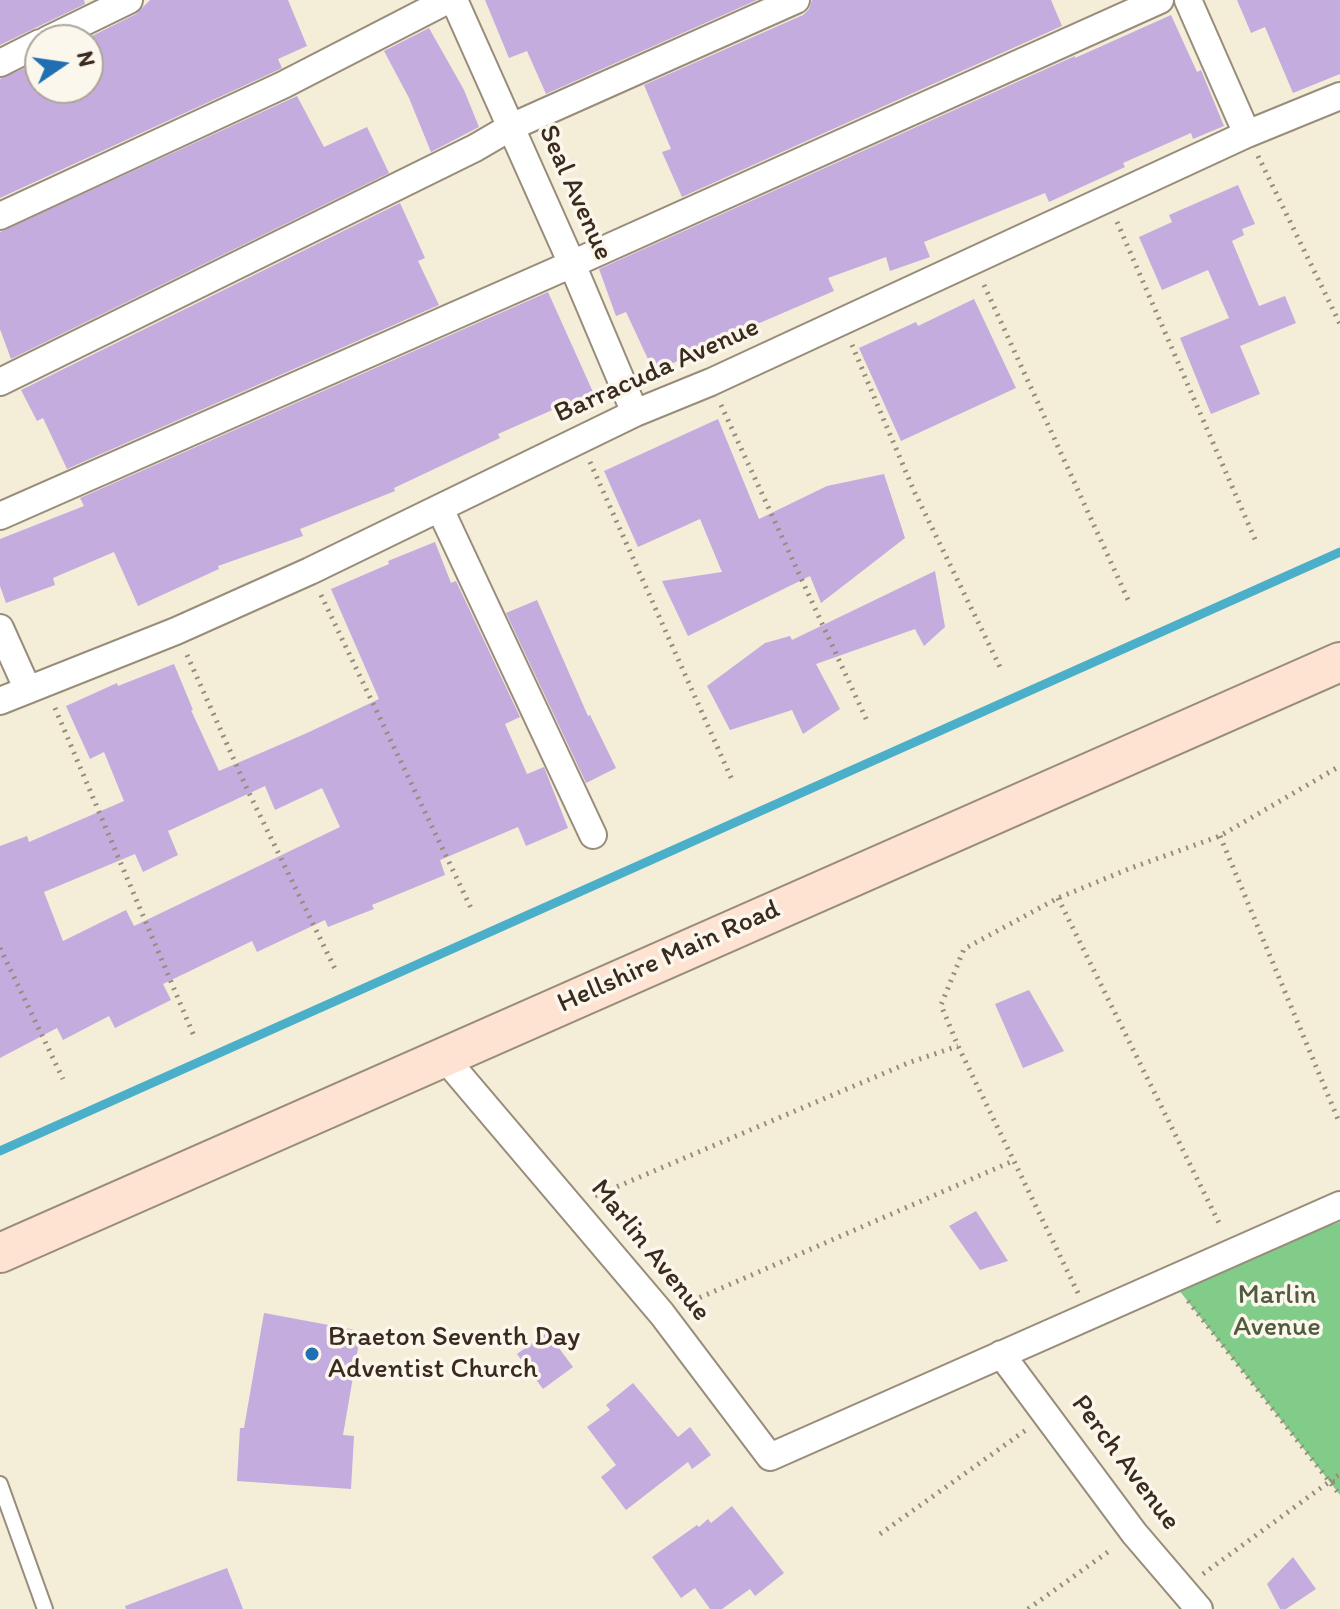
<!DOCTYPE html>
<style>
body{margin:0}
#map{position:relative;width:1340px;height:1609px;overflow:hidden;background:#f4edd7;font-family:Itim,sans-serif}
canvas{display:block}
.north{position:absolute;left:24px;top:24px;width:80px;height:80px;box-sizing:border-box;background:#fbf7ec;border:2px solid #aea59a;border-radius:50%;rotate:77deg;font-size:22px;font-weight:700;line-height:32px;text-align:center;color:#3b2a1e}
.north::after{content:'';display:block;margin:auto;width:28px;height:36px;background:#1f6fb2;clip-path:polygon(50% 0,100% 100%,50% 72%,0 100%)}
</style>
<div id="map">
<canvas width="1340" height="1609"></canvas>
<div class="north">N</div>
</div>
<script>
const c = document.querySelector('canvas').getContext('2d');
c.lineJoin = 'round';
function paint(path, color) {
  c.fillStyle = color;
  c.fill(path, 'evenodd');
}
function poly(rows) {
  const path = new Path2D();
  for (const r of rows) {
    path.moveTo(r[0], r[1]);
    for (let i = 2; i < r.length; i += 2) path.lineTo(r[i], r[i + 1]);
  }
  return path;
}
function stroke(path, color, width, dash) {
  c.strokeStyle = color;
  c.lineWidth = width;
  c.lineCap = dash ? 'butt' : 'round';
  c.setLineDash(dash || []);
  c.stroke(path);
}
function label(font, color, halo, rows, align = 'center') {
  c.font = font + ' Itim,sans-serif';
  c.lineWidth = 7;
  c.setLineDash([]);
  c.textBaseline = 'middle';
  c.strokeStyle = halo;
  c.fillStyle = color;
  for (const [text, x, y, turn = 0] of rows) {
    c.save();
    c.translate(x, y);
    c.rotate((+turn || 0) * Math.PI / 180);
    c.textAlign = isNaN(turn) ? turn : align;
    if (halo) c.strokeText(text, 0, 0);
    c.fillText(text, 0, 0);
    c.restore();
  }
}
paint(poly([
 [1340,1222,1340,1495,1171,1280]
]), '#82cc89');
stroke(poly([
 [0,1151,1340,552]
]), '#4bafca', 9);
paint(poly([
 [0,0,84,0,85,4,0,45],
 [150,0,288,0,307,46,278,59,282,68,276,71,0,198,0,79,40,61,40,88,88,88,88,40,84,40,136,14],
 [485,0,757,0,546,94,527,51,509,58],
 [812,0,1051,0,1062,26,682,197,662,152,671,149,644,85,803,15,809,9],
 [1237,0,1340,0,1340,74,1293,93,1265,27,1251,33],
 [1171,15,1197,72,1201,70,1224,126,1193,139,1191,133,1123,163,1125,167,1049,202,1045,193,924,242,930,257,890,271,886,257,828,278,834,291,748,328,751,337,702,354,701,350,654,372,626,312,616,316,599,269,1075,56,1075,58],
 [429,28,464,90,479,127,431,152,409,98,384,51],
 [297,96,324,147,367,127,389,173,11,359,0,329,0,232],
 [1238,185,1255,224,1242,229,1244,235,1232,241,1259,306,1285,296,1296,323,1240,346,1260,394,1211,414,1180,338,1229,318,1208,270,1162,290,1139,237,1172,222,1169,215],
 [400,203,425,258,418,261,439,305,67,469,43,418,37,421,21,390],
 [548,292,593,392,498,434,500,438,394,488,395,491,300,529,303,536,218,566,219,569,138,606,114,552,53,578,55,585,6,603,0,586,0,539,84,506,80,498],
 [974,299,1016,388,901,441,859,348,916,322,918,326],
 [718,419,759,519,827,486,884,474,905,538,821,603,810,576,688,636,662,581,722,572,700,519,638,547,604,471],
 [435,542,451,583,456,581,520,717,505,724,527,774,544,767,568,828,526,846,518,827,440,860,445,875,372,905,374,909,328,927,325,920,257,952,252,941,163,984,171,1000,115,1028,109,1016,63,1040,57,1028,0,1058,0,846,27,836,29,842,124,801,104,752,90,759,66,706,117,683,118,686,174,664,193,710,191,710,219,771,307,733,379,699,331,589,389,564,388,561],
 [265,786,275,810,322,788,340,827,134,926,126,910,63,941,44,892,135,854,143,872,178,855,168,831],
 [935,571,945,627,924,646,915,629,816,664,840,709,803,734,792,710,730,730,707,686,765,643,790,636,792,640],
 [537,600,588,716,590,715,616,768,586,783,506,613],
 [1029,990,1064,1051,1023,1068,995,1004],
 [976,1211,1008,1261,980,1270,949,1226],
 [264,1313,361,1331,343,1435,354,1436,351,1489,237,1481,240,1428,244,1428],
 [547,1332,573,1367,543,1389,517,1354],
 [633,1383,678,1437,690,1427,711,1455,692,1469,688,1462,626,1510,601,1477,616,1465,587,1427,610,1410,606,1405],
 [732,1506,784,1573,755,1596,750,1589,722,1609,710,1609,695,1588,681,1598,652,1557,697,1525,699,1527,708,1519,711,1523],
 [1293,1557,1316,1589,1286,1609,1280,1609,1267,1584],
 [227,1568,243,1609,126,1609,125,1606]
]), '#c4acdf');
const lane = poly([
 [0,1484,45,1609]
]);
const street = poly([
 [454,0,572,264,635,413],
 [1188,0,1247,134],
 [47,40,129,0],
 [0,63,40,43],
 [0,216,283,85,448,0],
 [0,382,475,148,511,127,796,0],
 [440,509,593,835],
 [0,516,572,264,1160,0],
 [0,628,27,688],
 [0,701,176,631,310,571,635,413,711,382,1247,134,1340,96],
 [443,1056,662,1314,770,1457,1340,1205],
 [1001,1354,1134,1533,1199,1609]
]);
const secondary = poly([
 [0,1253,1340,662]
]);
stroke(lane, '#988c7a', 18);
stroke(street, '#988c7a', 30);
stroke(secondary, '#988c7a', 42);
stroke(poly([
 [1258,156,1340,324],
 [1117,222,1257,544],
 [984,285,1130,604],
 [852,345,914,491,1000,667],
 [721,405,868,723],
 [590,462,733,782],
 [321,595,471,908],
 [187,655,248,791,337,973],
 [55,708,194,1036],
 [1220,836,1340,1124],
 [1058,898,1221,1227],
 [0,948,63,1079],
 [595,1196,908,1063,958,1046],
 [1078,1293,958,1046,941,1005,964,949,1058,898,1131,868,1220,836,1340,766],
 [1188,1301,1340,1495],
 [685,1304,1013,1161],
 [1330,1481,1340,1474],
 [880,1534,1026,1430],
 [1203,1574,1329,1482,1340,1481],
 [1028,1609,1112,1549]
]), '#988c7a', 5, [2, 6]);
stroke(lane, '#fff', 14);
stroke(street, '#fff', 26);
stroke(secondary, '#fee3d2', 38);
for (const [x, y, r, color] of [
 [312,1354,8,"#1f6fb2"]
]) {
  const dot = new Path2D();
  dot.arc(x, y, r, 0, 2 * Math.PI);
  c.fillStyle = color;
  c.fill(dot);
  stroke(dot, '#fbf7ec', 3);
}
label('28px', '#3b2a1e', '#fbf7ec', [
 ["Seal Avenue",575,193,66],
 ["Barracuda Avenue",657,371,-24],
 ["Hellshire Main Road",669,957,-24],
 ["Marlin Avenue",650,1251,51],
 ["Perch Avenue",1125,1463,53]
]);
label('28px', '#505b3e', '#fbf7ec', [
 ["Marlin",1277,1296],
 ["Avenue",1277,1328]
]);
label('28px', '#3b2a1e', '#fbf7ec', [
 ["Braeton Seventh Day",328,1338],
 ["Adventist Church",328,1370]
], 'left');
</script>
